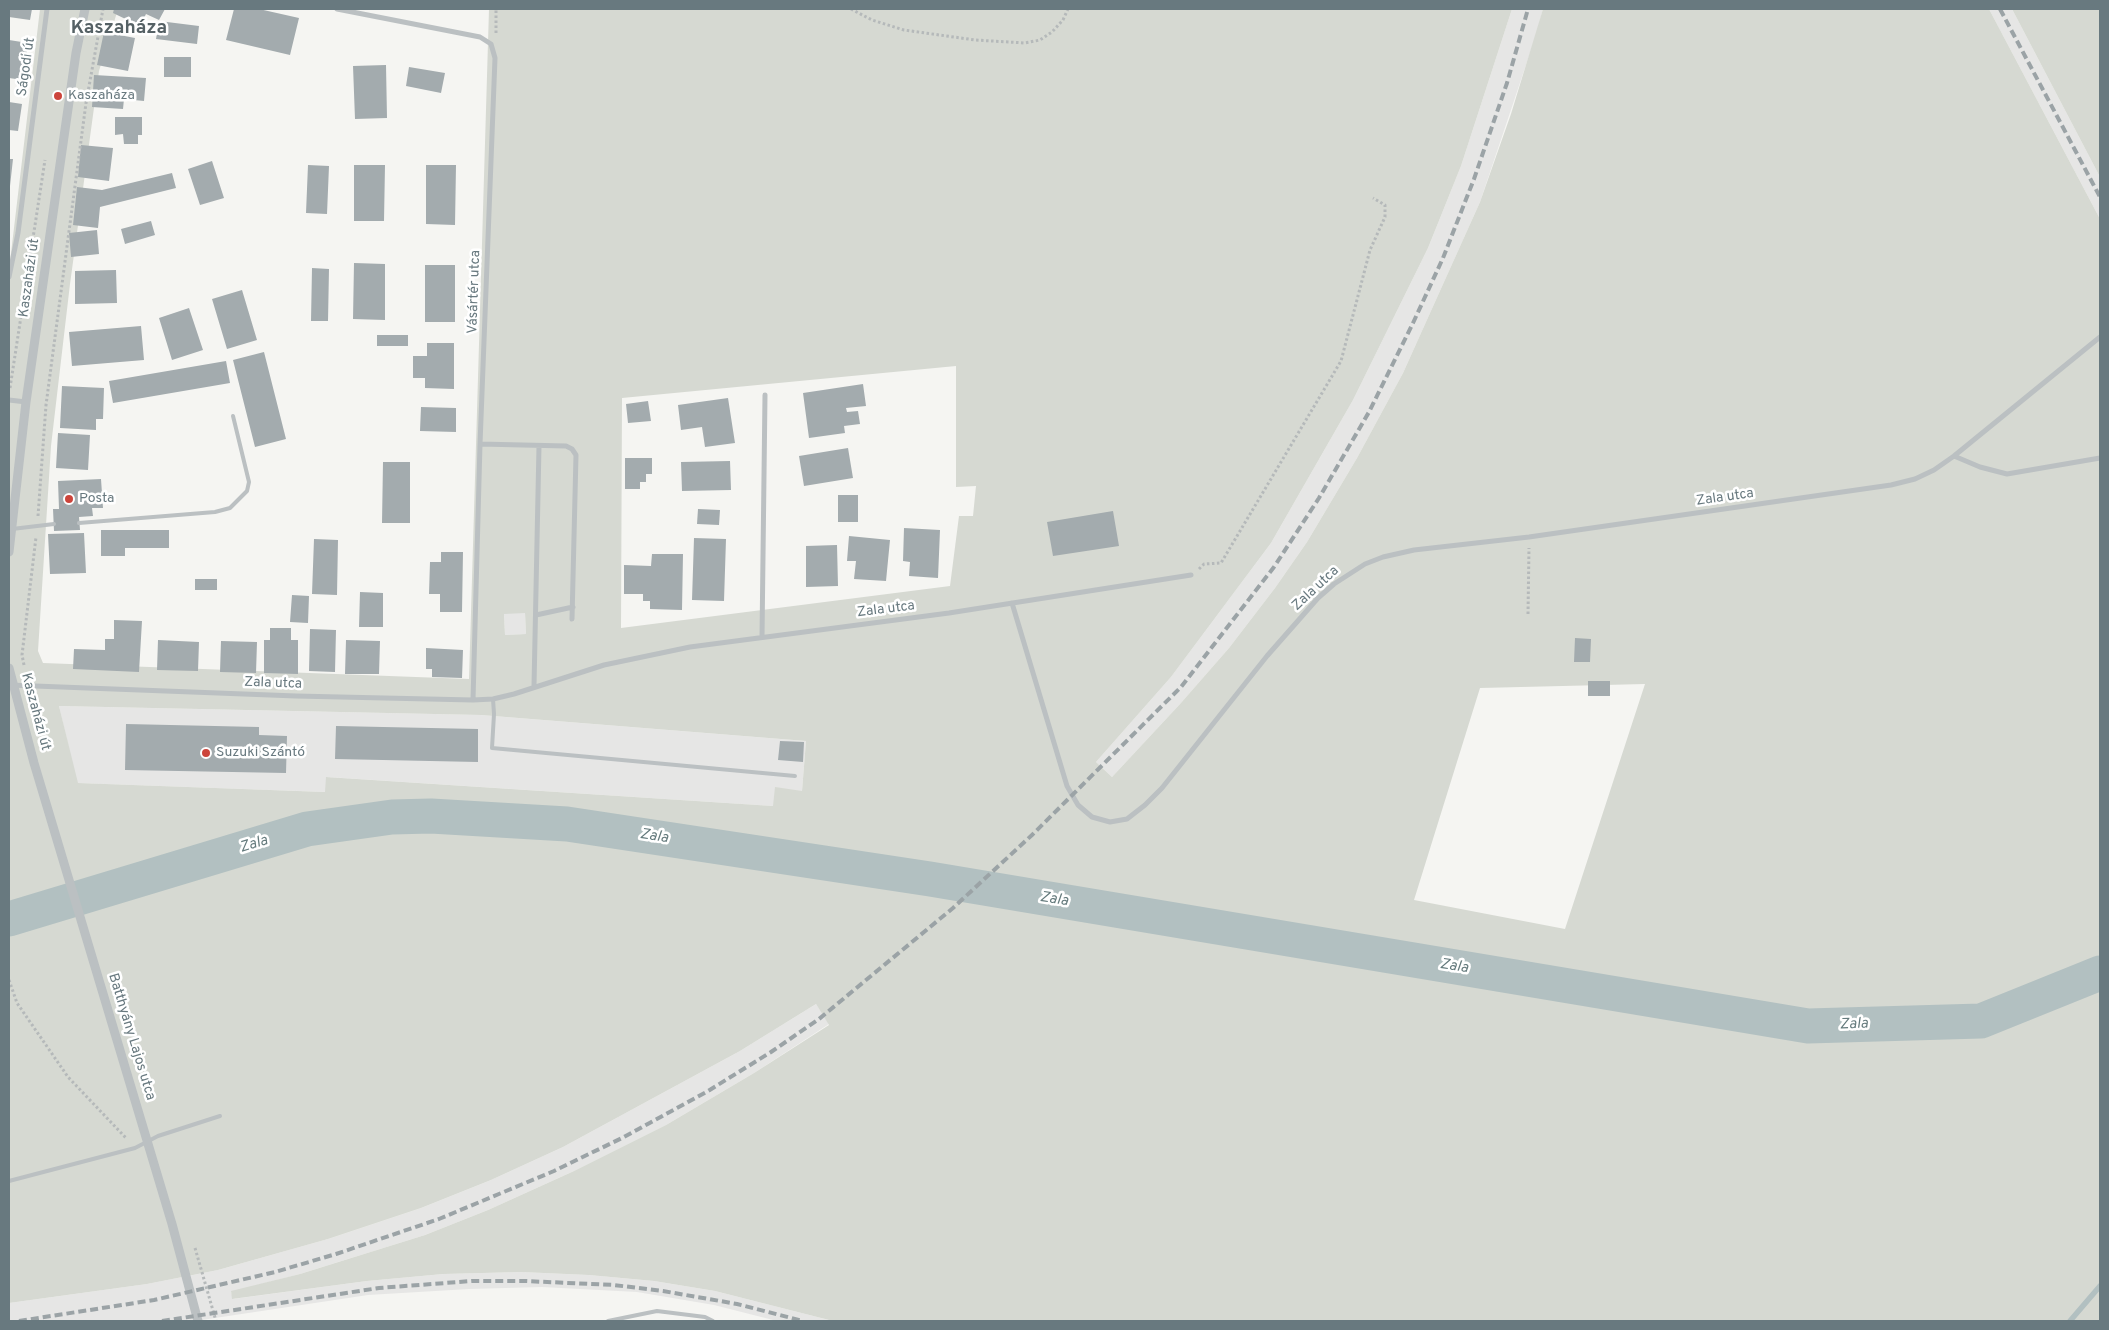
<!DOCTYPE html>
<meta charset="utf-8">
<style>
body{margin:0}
#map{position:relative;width:2109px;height:1330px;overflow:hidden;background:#f5f5f2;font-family:Overpass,sans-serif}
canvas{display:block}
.frame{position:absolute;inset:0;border:10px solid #68797f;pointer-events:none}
</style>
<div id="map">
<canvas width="2109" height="1330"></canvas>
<div class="frame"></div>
</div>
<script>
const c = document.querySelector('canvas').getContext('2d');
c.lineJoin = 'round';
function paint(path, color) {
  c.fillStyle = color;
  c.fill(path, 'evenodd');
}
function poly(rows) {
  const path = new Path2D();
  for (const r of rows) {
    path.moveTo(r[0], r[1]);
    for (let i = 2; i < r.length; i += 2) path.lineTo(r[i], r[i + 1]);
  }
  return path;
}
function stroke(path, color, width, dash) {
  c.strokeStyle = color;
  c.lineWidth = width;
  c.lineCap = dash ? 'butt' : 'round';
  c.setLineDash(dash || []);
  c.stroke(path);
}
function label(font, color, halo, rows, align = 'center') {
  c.font = font + ' Overpass,sans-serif';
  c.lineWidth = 5;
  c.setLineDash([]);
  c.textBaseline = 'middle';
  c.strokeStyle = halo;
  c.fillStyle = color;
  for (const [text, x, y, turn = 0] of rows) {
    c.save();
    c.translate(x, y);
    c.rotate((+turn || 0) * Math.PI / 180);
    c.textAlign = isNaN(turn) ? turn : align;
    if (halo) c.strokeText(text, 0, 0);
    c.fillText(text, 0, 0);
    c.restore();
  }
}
paint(poly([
 [1512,9,1543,9,1536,35,1480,202,1403,373,1357,458,1307,542,1275,588,1229,648,1180,704,1112,777,1096,762,1171,677,1271,543,1353,400,1428,248,1461,166],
 [1989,9,2012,9,2100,177,2100,219],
 [504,613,525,613,526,634,505,635],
 [59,706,481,715,806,741,802,791,773,806,327,777,326,792,77,783],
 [816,1004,829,1024,754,1073,666,1125,574,1171,488,1210,425,1235,300,1274,231,1292,233,1299,367,1281,443,1274,521,1272,589,1275,654,1281,715,1291,833,1321,777,1321,714,1305,637,1292,542,1287,469,1289,368,1295,195,1321,9,1321,9,1303,147,1284,218,1270,328,1239,421,1208,491,1180,563,1147,740,1051]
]), '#e6e6e5');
paint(poly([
 [40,9,118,9,99,71,70,284,51,446,38,651,43,663,469,679,489,9,1512,9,1461,166,1428,248,1353,400,1271,543,1171,677,1096,762,1112,777,1180,704,1229,648,1275,588,1307,542,1357,458,1403,373,1480,202,1511,114,1543,9,1989,9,2100,219,2100,1321,833,1321,715,1291,654,1281,589,1275,521,1272,443,1274,367,1281,232,1299,231,1291,300,1274,425,1235,488,1210,574,1171,666,1125,754,1073,829,1025,816,1004,740,1051,563,1147,491,1180,421,1208,328,1239,218,1270,147,1284,9,1303,9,270],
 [956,366,956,487,976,486,973,516,959,516,950,586,621,628,622,398],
 [525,613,526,634,505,635,504,614],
 [1645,684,1565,929,1414,900,1480,688],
 [59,706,481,715,806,741,802,791,775,787,773,806,326,777,325,792,78,783],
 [2012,9,2100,9,2100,177]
]), '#d6d9d2');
stroke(poly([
 [2070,1321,2100,1286]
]), '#b2c0c1', 5.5);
stroke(poly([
 [9,919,307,829,392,817,431,816,567,824,930,879,1808,1026,1981,1021,2100,973]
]), '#b2c0c1', 35);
paint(poly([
 [9,9,32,9,30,20,9,17],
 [114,9,165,9,159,20,146,14,140,26,113,13],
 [234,9,259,9,299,18,290,55,226,40],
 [159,21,199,26,197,44,156,39],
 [104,32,135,38,128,71,97,65],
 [9,40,28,43,23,80,9,78],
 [164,57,191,57,191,77,164,77],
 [386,65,387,118,355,119,353,66],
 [409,67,445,73,441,93,406,86],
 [94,75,146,78,144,101,124,99,123,109,92,107],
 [9,102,22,104,18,131,9,130],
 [115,117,142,117,142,135,138,135,138,144,124,144,123,134,115,135],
 [81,145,113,148,109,181,78,177],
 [9,159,13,159,10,186,9,186],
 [212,161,224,198,200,205,188,169],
 [308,165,329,166,327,214,306,213],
 [354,165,385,165,384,221,354,221],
 [426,165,456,165,455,225,426,224],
 [172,173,176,188,100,207,98,228,73,225,77,187,102,190],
 [151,221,155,235,125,244,121,229],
 [97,230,99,254,71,257,69,233],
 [354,263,385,264,385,320,353,319],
 [425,265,455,265,455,322,425,322],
 [312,268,329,269,328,321,311,321],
 [116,270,117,303,75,304,75,271],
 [242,290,257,340,227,349,212,299],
 [189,308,203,350,172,360,159,318],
 [141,326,144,360,72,366,69,332],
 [377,335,408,335,408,346,377,346],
 [427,343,454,343,454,389,425,388,425,378,413,378,413,356,427,356],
 [264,352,286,439,255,447,233,360],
 [226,361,230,383,113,403,109,381],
 [863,384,866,406,846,408,847,412,858,411,860,424,844,426,845,433,809,438,803,393],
 [62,386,104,388,103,419,96,419,96,430,60,428],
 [728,398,735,443,705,447,702,427,681,430,678,405],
 [648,401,651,421,628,423,626,404],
 [421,407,456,408,456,432,420,431],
 [58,433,90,435,88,470,56,468],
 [848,448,853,478,804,486,799,456],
 [625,458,652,458,652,474,646,474,646,482,640,482,640,489,625,489],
 [730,461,731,490,682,491,681,462],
 [383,462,410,462,410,523,382,523],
 [101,479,103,508,92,508,93,516,79,517,80,530,54,531,53,509,59,509,58,481],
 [838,495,858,495,858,522,838,522],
 [698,509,720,510,719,525,697,524],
 [1113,511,1119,546,1053,556,1047,522],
 [904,528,940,530,938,578,909,576,910,562,903,561],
 [101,530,169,530,169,548,125,548,125,556,101,556],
 [84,533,86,573,50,574,48,534],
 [849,536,890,540,886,581,854,579,856,561,847,561],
 [694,538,726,539,724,601,692,600],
 [314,539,338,540,337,595,312,594],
 [837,545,838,586,806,587,806,546],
 [441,552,463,552,462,612,440,612,440,594,429,594,430,562,441,562],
 [652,554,683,554,682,610,650,609,650,601,643,601,643,594,624,594,624,565,651,566],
 [195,579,217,579,217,590,195,590],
 [360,592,383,593,383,627,359,627],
 [292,595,309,596,308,623,290,622],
 [114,620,142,621,139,672,73,669,74,649,105,650,105,639,114,639],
 [270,628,291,628,291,640,298,640,298,674,264,673,264,640,270,640],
 [310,629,336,630,335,672,309,671],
 [1575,638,1591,639,1590,662,1574,662],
 [158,640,199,642,198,671,157,670],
 [346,640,380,641,379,674,345,674],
 [221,641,257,642,256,673,220,672],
 [426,648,463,650,462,678,432,677,432,669,426,669],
 [1588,681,1610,681,1610,696,1588,696],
 [126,724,259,727,259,735,287,736,286,773,125,770],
 [336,726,478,729,478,762,335,759],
 [780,741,804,742,803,762,778,760]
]), '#a3abae');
stroke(poly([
 [851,9,872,20,904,30,975,40,1025,43,1040,40,1052,32,1063,20,1068,9],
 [496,33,496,9],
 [10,388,45,160],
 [38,516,46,405,86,103,103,9],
 [1199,569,1204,564,1221,563,1341,361,1370,250,1385,217,1385,205,1373,198],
 [1528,614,1529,548],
 [24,665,22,655,36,537],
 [9,980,17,1003,68,1077,126,1138],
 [195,1248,216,1321]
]), '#b5b9ba', 3, [2.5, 2.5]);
stroke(poly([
 [79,523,215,512,230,508,247,491,249,482,233,416],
 [12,529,54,524],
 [493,699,494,714,492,748,795,776],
 [9,1181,135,1148,158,1136,220,1116],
 [608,1321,657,1311,705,1317,713,1321]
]), '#bbc0c2', 4);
stroke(poly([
 [337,9,480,37,491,44,495,58,480,444,473,700],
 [9,277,18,233,47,9],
 [9,400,26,402],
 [480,444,566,446,572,449,576,455,572,619],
 [1954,456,1980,467,2007,474,2100,458],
 [1012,603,1067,786,1078,805,1092,817,1110,822,1127,819,1145,805,1162,788,1267,656,1318,598,1334,584,1365,564,1383,557,1414,550,1529,537,1891,485,1915,479,1934,470,1954,456,2100,337],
 [536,615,573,607],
 [762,637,765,395],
 [9,685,296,696,473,700,493,699,514,694,604,665,690,647,949,613,1191,575],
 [534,686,539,446]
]), '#bbc0c2', 5);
stroke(poly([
 [9,552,26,402,76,53,85,9],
 [9,668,34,763,172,1224,198,1321]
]), '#bbc0c2', 9);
stroke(poly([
 [2000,9,2100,197],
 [19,1321,154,1300,275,1272,336,1254,439,1219,554,1171,624,1137,708,1091,771,1052,819,1019,953,908,1032,835,1181,687,1274,567,1319,498,1369,412,1413,323,1443,258,1474,179,1507,83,1528,9],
 [162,1321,379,1288,472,1281,525,1281,614,1285,663,1291,737,1304,803,1321]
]), '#9ba3a6', 4, [8, 4]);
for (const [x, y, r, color] of [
 [58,96,5,"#cc443b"],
 [69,499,5,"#cc443b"],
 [206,753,5,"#cc443b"]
]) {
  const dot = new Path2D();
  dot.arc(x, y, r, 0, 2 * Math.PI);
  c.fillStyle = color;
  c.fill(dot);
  stroke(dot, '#fff', 2);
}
label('14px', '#68797f', '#fff', [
 ["Ságodi út",27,67,-82],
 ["Kaszaházi út",30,278,-82],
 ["Vásártér utca",475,292,-88],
 ["Zala utca",1725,498,-8],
 ["Zala utca",1316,589,-43],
 ["Zala utca",886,610,-7],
 ["Zala utca",273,684,2],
 ["Kaszaházi út",35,712,75],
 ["Batthyány Lajos utca",131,1037,73]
]);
label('14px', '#68797f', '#fff', [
 ["Kaszaháza",68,96],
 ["Posta",79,499],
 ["Suzuki Szántó",216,753]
], 'left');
label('italic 15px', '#647a7c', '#fff', [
 ["Zala",654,837,9],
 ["Zala",254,845,-17],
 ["Zala",1054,900,9],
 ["Zala",1454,967,9],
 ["Zala",1854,1025,-2]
]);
label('bold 19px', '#556165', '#fff', [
 ["Kaszaháza",119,29]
]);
</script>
